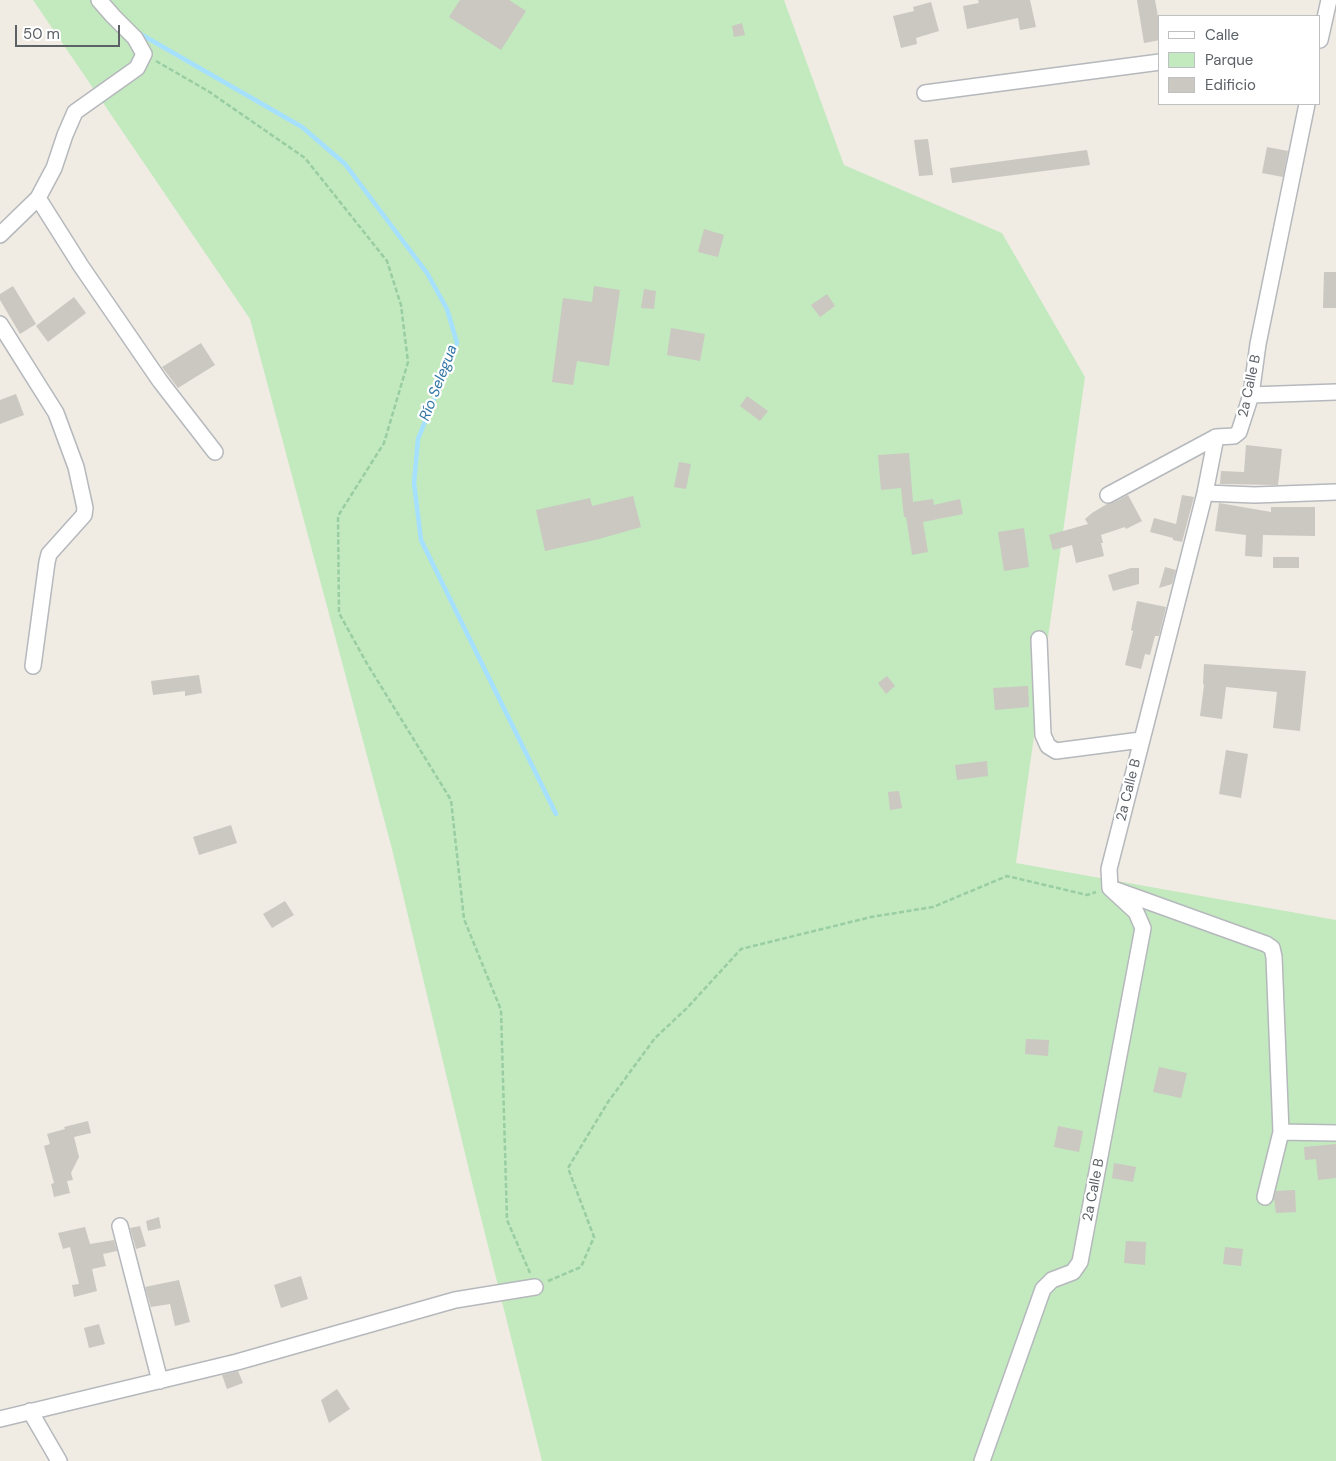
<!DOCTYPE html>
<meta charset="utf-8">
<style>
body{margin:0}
#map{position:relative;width:1336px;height:1461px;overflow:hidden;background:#f0ece4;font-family:"DM Sans",sans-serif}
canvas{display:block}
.legend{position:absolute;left:1158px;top:15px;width:162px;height:90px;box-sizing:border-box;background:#fff;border:1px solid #bec0c2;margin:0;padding:6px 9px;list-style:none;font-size:15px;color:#5c6166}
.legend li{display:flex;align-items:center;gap:10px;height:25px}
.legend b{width:25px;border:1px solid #bec0c2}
.scale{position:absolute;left:15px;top:25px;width:105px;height:22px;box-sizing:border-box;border:2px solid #5c6166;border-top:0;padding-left:6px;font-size:15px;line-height:18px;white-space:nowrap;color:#5c6166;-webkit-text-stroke:4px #fff;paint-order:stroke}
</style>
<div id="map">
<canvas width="1336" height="1461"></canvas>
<ul class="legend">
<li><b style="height:6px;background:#fff"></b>Calle</li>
<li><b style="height:14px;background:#c3e9bf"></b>Parque</li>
<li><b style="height:14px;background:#cbc7c1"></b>Edificio</li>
</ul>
<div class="scale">50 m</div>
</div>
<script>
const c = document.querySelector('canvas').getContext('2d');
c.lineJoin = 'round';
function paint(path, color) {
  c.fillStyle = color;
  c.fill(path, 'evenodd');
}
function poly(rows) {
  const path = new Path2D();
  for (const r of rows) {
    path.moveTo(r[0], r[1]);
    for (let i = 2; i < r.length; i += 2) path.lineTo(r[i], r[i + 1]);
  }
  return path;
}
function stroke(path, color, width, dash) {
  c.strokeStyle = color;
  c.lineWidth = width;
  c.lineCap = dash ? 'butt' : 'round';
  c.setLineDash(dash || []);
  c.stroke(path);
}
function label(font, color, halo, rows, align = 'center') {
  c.font = font + ' "DM Sans",sans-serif';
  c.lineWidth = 4.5;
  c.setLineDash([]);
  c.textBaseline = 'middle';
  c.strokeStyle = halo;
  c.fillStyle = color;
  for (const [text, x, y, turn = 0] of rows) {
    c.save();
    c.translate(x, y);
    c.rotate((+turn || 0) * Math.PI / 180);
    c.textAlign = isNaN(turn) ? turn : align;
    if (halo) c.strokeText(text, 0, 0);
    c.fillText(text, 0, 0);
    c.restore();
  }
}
paint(poly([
 [33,0,784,0,844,165,1002,233,1085,377,1016,863,1336,920,1336,1461,542,1461,469,1170,392,849,250,319]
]), '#c3e9bf');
stroke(poly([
 [137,32,302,127,345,164,427,273,447,309,457,343,418,439,414,483,421,540,556,814]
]), '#a5e1ff', 4.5);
paint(poly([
 [460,0,509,0,526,11,501,50,449,17],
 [978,0,1030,0,1036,27,1020,30,1018,18,967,29,963,6,979,3],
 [1137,0,1155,0,1160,28,1160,40,1144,43],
 [931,2,939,31,916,38,917,44,901,48,893,16,914,11,913,7],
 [742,23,745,35,734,37,732,26],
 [928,139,933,175,919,176,914,140],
 [1267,147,1288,151,1283,177,1262,173],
 [1087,150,1090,165,952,183,950,168],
 [704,229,724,235,718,257,698,252],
 [1324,272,1336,272,1336,308,1323,308],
 [13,286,36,324,20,334,0,300,0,294],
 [594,286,620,290,609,366,577,361,573,385,552,382,563,298,592,302],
 [644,289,656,291,654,309,641,308],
 [827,294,835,306,820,317,811,305],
 [74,297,86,313,48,342,36,326],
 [671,328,705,334,700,361,667,355],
 [201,343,215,365,178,388,162,367],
 [16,394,24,415,0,424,0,400],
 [747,396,768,411,760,421,740,406],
 [1246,445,1282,449,1278,485,1220,484,1221,471,1244,472],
 [909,453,913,502,933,499,934,505,960,499,963,514,923,522,928,552,912,555,906,517,904,517,901,488,881,490,878,455],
 [679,462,691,464,686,489,674,487],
 [1128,495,1142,521,1126,529,1125,527,1101,535,1103,543,1101,543,1104,556,1076,563,1072,545,1053,550,1049,535,1088,524,1085,519,1092,513,1107,504,1112,503],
 [1182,495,1194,497,1182,542,1173,540,1173,538,1150,532,1154,518,1176,524],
 [633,496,641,527,599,539,545,551,536,510,590,498,592,506],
 [1219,503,1271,512,1271,507,1315,507,1315,536,1263,535,1262,557,1245,556,1246,535,1215,531],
 [1024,528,1029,567,1004,571,998,532],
 [1273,557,1299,557,1299,568,1273,568],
 [1165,567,1176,570,1172,584,1159,588],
 [1131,568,1139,568,1139,584,1113,591,1108,575],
 [1137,601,1166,607,1159,636,1155,636,1150,655,1145,654,1141,669,1125,665,1133,631,1131,630],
 [1204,664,1306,671,1300,731,1273,728,1277,692,1226,687,1222,719,1200,716,1204,685,1203,684],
 [199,675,202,693,185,696,185,691,153,695,151,681],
 [887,676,895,686,886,694,878,683],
 [1028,686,1029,707,995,710,993,688],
 [1226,750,1248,754,1241,798,1219,794],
 [987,761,988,776,957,780,955,765],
 [899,791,902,808,890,810,888,792],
 [231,825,237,843,199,855,193,837],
 [285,901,294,915,272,928,263,914],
 [1026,1039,1049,1040,1048,1056,1025,1054],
 [1159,1067,1187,1073,1181,1098,1153,1092],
 [88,1121,91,1133,74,1137,79,1157,71,1173,73,1180,67,1181,70,1193,54,1197,51,1184,54,1183,44,1146,50,1144,47,1134,65,1129,64,1127],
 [1058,1126,1083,1131,1079,1152,1054,1147],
 [1336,1144,1336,1178,1318,1180,1316,1159,1305,1160,1304,1147],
 [1114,1163,1136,1167,1133,1182,1112,1178],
 [1295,1190,1296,1212,1276,1213,1274,1198,1276,1191],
 [159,1217,161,1228,148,1231,146,1221],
 [140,1226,146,1246,136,1249,130,1228],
 [85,1227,90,1244,114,1240,117,1251,103,1254,106,1266,92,1269,97,1291,74,1297,72,1285,79,1284,70,1247,63,1249,58,1233],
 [1126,1241,1146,1242,1145,1265,1124,1263],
 [1225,1247,1243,1249,1241,1266,1223,1264],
 [301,1276,308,1299,281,1308,274,1285],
 [179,1280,190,1322,175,1326,170,1304,151,1307,145,1287],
 [99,1324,105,1344,89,1348,84,1328],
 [238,1371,243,1383,227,1389,222,1375],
 [337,1389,350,1409,329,1423,321,1400]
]), '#cbc7c1');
const minor = poly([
 [1320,40,1329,0],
 [925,93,1160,62],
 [38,198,81,266,160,381,215,452],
 [0,235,38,198,54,168,65,135,75,112,137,68,144,54,135,38,113,16,99,0],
 [0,324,56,413,76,467,85,508,84,515,49,554,47,562,33,666],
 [1251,395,1336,392],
 [1205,493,1255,495,1336,492],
 [1108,495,1216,437],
 [1039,639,1043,735,1048,746,1056,751,1141,740],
 [1116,890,1266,944,1272,948,1274,957,1281,1132,1265,1197],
 [1281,1132,1336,1133],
 [120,1226,160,1381],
 [30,1411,59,1461],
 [0,1419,237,1362,455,1300,535,1287],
 [982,1461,1043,1289,1052,1280,1073,1272,1080,1262,1143,928,1136,912,1110,888,1109,869,1205,493,1216,437,1234,436,1239,432,1251,395,1258,344,1307,104]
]);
stroke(minor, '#b5b8bc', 18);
stroke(poly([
 [156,61,208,91,305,158,387,261,401,305,408,362,384,443,338,516,339,613,366,662,451,800,464,919,501,1010,507,1220,530,1273],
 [548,1281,581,1267,594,1237,568,1168,608,1102,655,1038,687,1008,741,949,871,917,933,907,1007,876,1087,895,1096,892]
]), '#99cda2', 2.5, [5, 2.5]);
stroke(minor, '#fff', 15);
label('14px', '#5c6166', '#fff', [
 ["2a Calle B",1250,386,-78],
 ["2a Calle B",1129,790,-76],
 ["2a Calle B",1094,1190,-79]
]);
label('italic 15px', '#3477a7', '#fff', [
 ["Río Selegua",439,383,-69]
]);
</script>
